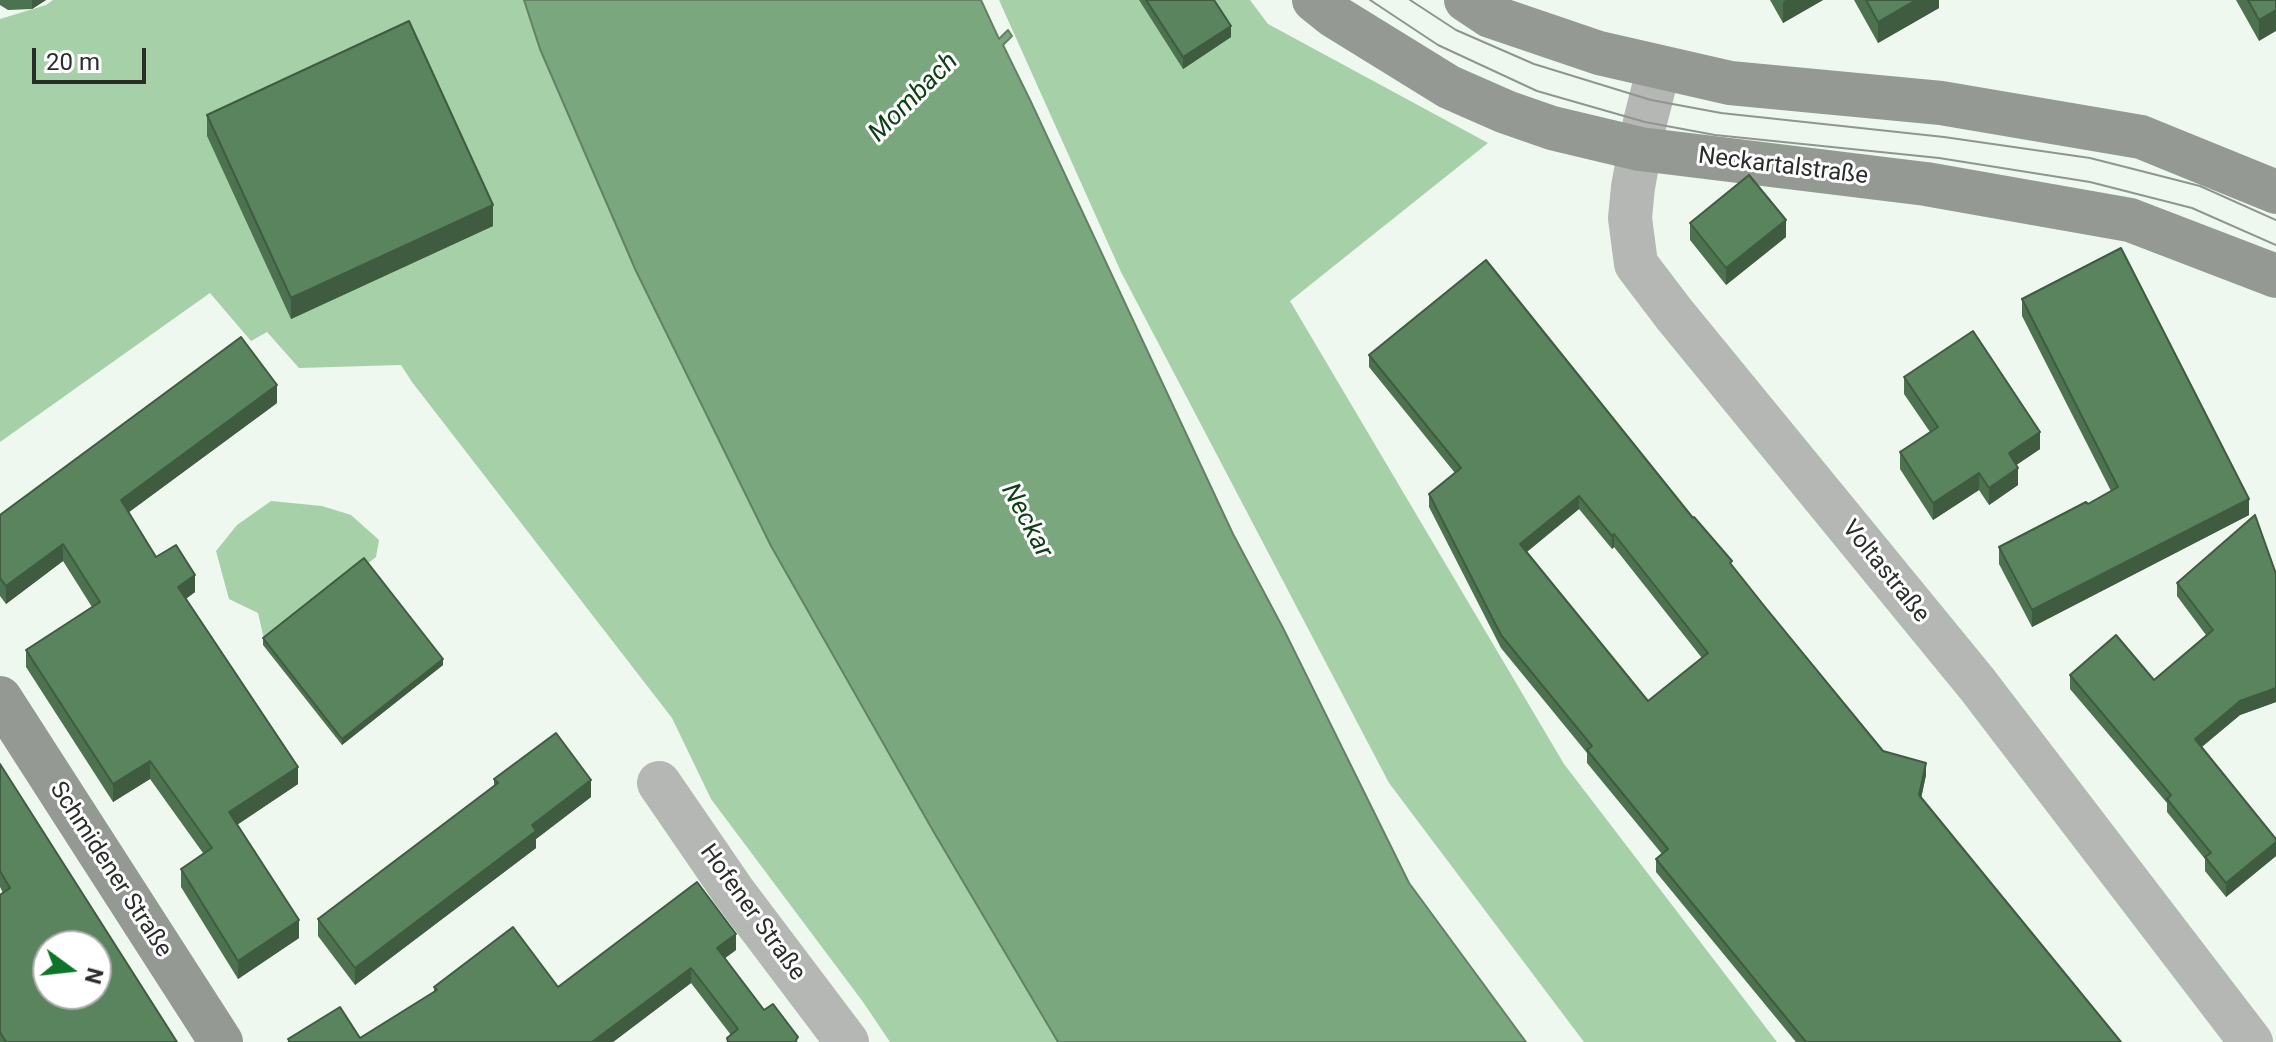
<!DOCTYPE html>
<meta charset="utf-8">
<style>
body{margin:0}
#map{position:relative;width:2276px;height:1042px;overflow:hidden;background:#eff8ef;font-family:Roboto,sans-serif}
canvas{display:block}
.north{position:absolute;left:32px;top:930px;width:80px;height:80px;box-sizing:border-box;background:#fff;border:2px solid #aaabaa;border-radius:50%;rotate:105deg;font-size:22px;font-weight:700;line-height:32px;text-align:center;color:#2a2d2a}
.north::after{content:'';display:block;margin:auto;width:28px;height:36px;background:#0d7528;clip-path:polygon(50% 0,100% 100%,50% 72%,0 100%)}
.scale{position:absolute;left:32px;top:48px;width:114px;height:36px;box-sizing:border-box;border:4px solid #2a2d2a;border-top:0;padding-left:10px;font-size:24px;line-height:28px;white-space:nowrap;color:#2a2d2a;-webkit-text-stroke:6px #fff;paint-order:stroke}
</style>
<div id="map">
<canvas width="2276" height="1042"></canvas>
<div class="north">N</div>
<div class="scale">20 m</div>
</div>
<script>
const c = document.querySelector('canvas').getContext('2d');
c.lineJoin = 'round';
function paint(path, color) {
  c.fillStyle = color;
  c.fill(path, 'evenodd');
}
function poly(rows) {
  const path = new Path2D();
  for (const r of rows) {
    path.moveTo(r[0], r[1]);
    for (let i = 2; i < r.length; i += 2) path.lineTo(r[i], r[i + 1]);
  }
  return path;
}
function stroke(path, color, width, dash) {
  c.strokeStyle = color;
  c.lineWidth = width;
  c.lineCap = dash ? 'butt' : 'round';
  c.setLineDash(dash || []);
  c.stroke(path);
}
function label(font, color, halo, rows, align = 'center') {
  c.font = font + ' Roboto,sans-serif';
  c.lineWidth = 6;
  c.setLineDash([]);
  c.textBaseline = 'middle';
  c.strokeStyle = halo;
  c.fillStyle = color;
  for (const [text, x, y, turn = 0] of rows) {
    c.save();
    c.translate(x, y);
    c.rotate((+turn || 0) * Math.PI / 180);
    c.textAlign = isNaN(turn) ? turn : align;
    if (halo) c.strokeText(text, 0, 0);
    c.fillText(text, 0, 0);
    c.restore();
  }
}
paint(poly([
 [53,0,524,0,540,49,636,271,771,546,932,829,1058,1042,890,1042,863,1002,711,799,672,718,412,382,401,365,299,368,267,332,251,341,210,293,0,442,0,19,46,5],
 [999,0,1250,0,1268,24,1488,143,1290,301,1564,764,1777,1042,1584,1042,1389,783,1121,272],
 [271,501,322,506,351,515,379,540,376,557,306,613,264,639,258,613,229,599,216,551,237,525]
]), '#a6d0a8');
const water = poly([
 [524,0,981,0,999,39,1008,30,1012,36,1003,45,1031,102,1233,534,1283,628,1409,883,1526,1042,1058,1042,932,829,771,546,636,271,540,49,524,0]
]);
paint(water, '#7ba77e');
stroke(water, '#638265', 2);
stroke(poly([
 [1659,67,1645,122,1633,187,1630,218,1636,264,1674,314,1977,684,2251,1042],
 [659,783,733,891,847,1042]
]), '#b4b7b4', 44);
stroke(poly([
 [1314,0,1334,16,1449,87,1506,112,1552,128,1640,149,1926,184,2130,220,2276,276],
 [1466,0,1490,16,1599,53,1730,83,1941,103,2141,137,2276,192],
 [0,698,221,1042]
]), '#949994', 44);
stroke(poly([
 [1370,0,1438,45,1537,91,1645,122,1715,135,1939,158,2090,182,2192,208,2276,245],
 [1410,0,1456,30,1534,64,1651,100,1721,113,1944,137,2090,158,2200,186,2276,220]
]), '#8f958f', 2);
paint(poly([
 [0,0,46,0,32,9,8,10,0,5],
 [1139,0,1214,0,1231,37,1183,69],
 [1770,0,1823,0,1783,23],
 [1854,0,1939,0,1939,8,1878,43],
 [2236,0,2276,0,2259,41],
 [207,115,493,226,291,319,207,136],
 [1690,223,1786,237,1726,285,1690,240],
 [2022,299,2249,515,2032,627,1999,564,1999,547,2088,504,2111,491,2022,316],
 [1369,355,1693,518,1883,751,1926,775,1921,798,2121,1042,1796,1042,1656,872,1656,859,1662,854,1587,763,1587,753,1501,648,1429,507,1429,494,1455,473,1369,367],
 [1579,509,1612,549,1614,547,1702,658,1648,701,1527,552],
 [1904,377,2040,449,2016,465,2018,485,1989,505,1979,490,1933,520,1900,469,1900,452,1930,432,1904,394],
 [277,403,129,512,156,557,195,592,186,599,298,784,237,825,299,938,238,979,181,887,181,869,203,853,150,779,113,802,26,667,26,650,92,607,63,561,6,604,0,596,0,515],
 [2276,574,2276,702,2240,715,2202,747,2276,839,2276,856,2226,897,2205,871,2205,859,2167,812,2167,803,2070,689,2070,675,2154,680,2206,635,2177,596,2177,583],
 [263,638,443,665,342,745,263,645],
 [0,764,177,1042,0,1042,0,895,3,893,0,887],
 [494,779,591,797,536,839,536,848,355,985,318,936,318,919,494,786],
 [736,950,725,958,764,1010,798,1042,727,1042,727,1038,731,1035,691,983,613,1042,288,1042,288,1039,360,1038,434,992,434,987,558,987]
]), '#4d7250');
paint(poly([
 [32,0,46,0,32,9],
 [1786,0,1823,0,1783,23,1783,2],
 [1916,0,1939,0,1939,8,1878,43,1878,22],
 [2276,10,2276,31,2259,41,2259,20],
 [1231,26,1231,37,1183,69,1183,57],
 [493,205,493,226,291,319,291,298],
 [1786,220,1786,237,1726,285,1726,268],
 [277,385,277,403,121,518,121,500],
 [2040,432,2040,449,2009,470,2009,453],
 [2018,468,2018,485,1989,505,1989,488],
 [1979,473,1979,490,1933,520,1933,503],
 [1579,496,1579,509,1520,557,1520,544],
 [2249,499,2249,515,2032,627,2032,610],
 [1614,534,1614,547,1612,549,1612,536],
 [63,544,63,561,6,604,6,586],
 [195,575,195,592,178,604,178,587],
 [443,659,443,665,342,745,342,739],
 [2276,688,2276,702,2240,715,2195,752,2195,739,2240,701],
 [150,761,150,779,113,802,113,784],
 [1926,763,1926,775,1919,808,1919,795],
 [298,767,298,784,229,830,229,812],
 [591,780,591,797,536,839,536,848,355,985,355,968,532,825],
 [2276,842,2276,856,2226,897,2226,883],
 [299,920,299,938,238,979,238,961],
 [736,934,736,950,717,964,717,948],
 [691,968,691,983,613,1042,592,1042]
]), '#3f5c41');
const building = poly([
 [1146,0,1214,0,1231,26,1183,57,1146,0],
 [1866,0,1916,0,1878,22,1866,0],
 [2248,0,2276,0,2276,10,2259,20,2248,0],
 [409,21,493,205,291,298,207,115,409,21],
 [1749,175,1786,220,1726,268,1690,223,1749,175],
 [2121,248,2249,499,2032,610,1999,547,2086,502,2088,504,2118,487,2022,299,2121,248],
 [1486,260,1693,518,1694,517,1732,561,1730,563,1765,607,1883,751,1926,763,1919,795,2121,1042,1806,1042,1656,859,1668,849,1587,750,1592,746,1501,635,1429,494,1461,468,1369,355,1486,260],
 [1579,496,1612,536,1614,534,1708,653,1648,701,1520,544,1579,496],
 [1973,331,2040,432,2009,453,2018,468,1989,488,1979,473,1933,503,1900,452,1938,427,1904,377,1973,331],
 [241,337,277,385,121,500,156,557,176,545,195,575,178,587,298,767,229,812,299,920,238,961,181,869,212,848,150,761,113,784,26,650,100,602,63,544,6,586,0,578,0,515,241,337],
 [2255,515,2276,574,2276,688,2240,701,2195,739,2276,839,2276,842,2226,883,2205,857,2211,853,2167,799,2171,795,2070,675,2116,635,2154,680,2213,630,2177,583,2255,515],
 [364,558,443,659,342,739,263,638,364,558],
 [556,733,591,780,532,825,536,831,355,968,318,919,498,783,494,779,556,733],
 [0,764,177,1042,6,1042,0,1032,0,895,10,888,0,871,0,764],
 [48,946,96,946,96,994,48,994,48,946],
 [697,882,736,934,717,948,764,1010,773,1004,798,1037,795,1042,728,1042,727,1038,738,1029,691,968,592,1042,290,1042,288,1039,340,1007,360,1038,437,990,434,987,513,927,558,987,697,882]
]);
paint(building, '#5a845d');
stroke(building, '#3f5c41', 2);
label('24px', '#2a2d2a', '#fff', [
 ["Neckartalstraße",1783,167,7],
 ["Voltastraße",1885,572,51],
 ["Schmidener Straße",110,870,57],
 ["Hofener Straße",752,913,54]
]);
label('italic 26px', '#104018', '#fff', [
 ["Mombach",914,98,-45],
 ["Neckar",1026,521,62]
]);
</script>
